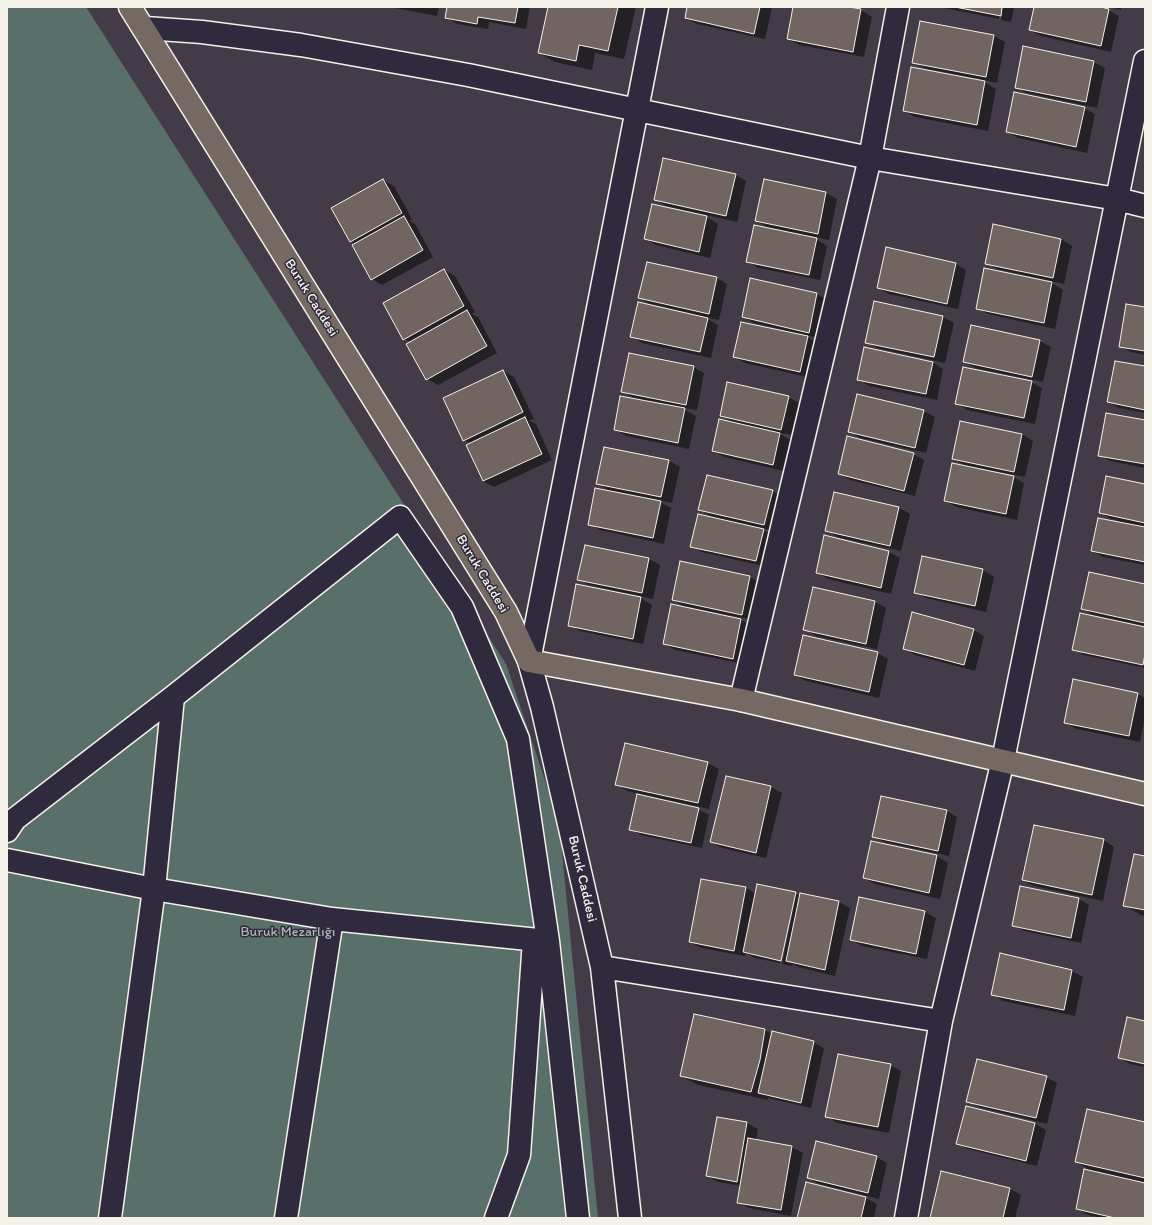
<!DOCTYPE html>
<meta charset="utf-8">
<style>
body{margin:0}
#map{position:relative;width:1152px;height:1225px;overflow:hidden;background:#433c48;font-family:Itim,sans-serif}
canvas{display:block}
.frame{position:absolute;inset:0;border:8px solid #f4f1e8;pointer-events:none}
</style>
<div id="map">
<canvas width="1152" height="1225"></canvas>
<div class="frame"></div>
</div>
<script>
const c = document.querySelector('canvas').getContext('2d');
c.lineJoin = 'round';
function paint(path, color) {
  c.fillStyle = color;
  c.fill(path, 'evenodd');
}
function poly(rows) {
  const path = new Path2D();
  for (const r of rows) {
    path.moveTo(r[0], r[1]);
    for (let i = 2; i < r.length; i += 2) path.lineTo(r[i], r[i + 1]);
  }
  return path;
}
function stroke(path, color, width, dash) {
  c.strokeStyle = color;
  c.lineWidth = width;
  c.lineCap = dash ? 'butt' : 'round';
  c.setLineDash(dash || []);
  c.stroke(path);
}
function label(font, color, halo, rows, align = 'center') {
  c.font = font + ' Itim,sans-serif';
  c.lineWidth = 3;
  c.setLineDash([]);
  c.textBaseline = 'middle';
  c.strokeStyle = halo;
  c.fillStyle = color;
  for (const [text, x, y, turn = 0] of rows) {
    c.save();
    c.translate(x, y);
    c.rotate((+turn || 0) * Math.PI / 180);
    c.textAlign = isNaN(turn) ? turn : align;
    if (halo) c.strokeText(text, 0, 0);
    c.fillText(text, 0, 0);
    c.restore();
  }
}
paint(poly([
 [7,7,86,7,506,664,559,822,598,1218,7,1218]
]), '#596f6a');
paint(poly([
 [390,7,439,7,437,16],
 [448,7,530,7,526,29,489,22,488,29,457,24,446,17],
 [549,7,636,7,624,59,595,53,592,70,555,62,539,53],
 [688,7,772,7,765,39,697,24,686,18],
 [794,7,844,7,861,10,872,17,864,57,799,45,788,39],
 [939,7,1001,7,999,19],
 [1003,7,1014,7,1011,22,1001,20],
 [1035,7,1096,7,1108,10,1119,16,1111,52,1041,36,1030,30],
 [1109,7,1121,7,1121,10],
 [921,22,994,36,1005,42,997,83,924,68,913,62],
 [1094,62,1105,68,1097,108,1027,93,1016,87],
 [984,82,996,89,988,131,915,117,904,111],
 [1084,108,1095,114,1087,153,1018,138,1007,132],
 [736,175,746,181,737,222,666,206,655,200],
 [383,180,394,186,412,219,410,221,415,224,433,257,382,285,372,279,356,244,351,241],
 [765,180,826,193,837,199,829,240,767,227,756,221],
 [653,205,707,217,718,224,710,258,656,245,645,239],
 [994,225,1061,239,1072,246,1064,284,997,269,986,263],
 [816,239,827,246,820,280,758,268,748,261],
 [956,264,966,270,958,309,889,294,878,288],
 [444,270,455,276,475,312,472,314,478,317,497,353,438,385,427,379,410,342,404,339],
 [717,278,727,284,719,320,704,317,718,325,711,358,642,343,631,336,690,315,690,313,650,304,640,298],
 [751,280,817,294,828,301,820,338,804,335,819,344,811,378,745,363,734,357,785,332,785,330,754,323,743,317],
 [1052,283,1063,290,1055,329,988,314,977,308],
 [1145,308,1145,355,1131,352,1120,346],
 [943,317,954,323,945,363,877,348,866,342],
 [1040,341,1051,347,1043,382,975,368,965,362],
 [932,362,943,369,937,400,869,386,858,379],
 [693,367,704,373,697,410,682,408,696,416,689,449,626,436,615,430,637,400,622,391],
 [1145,367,1145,413,1119,408,1108,402],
 [503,371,514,377,534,419,529,421,536,424,552,460,494,487,483,481,470,443,464,440],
 [1031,382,1042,388,1035,424,967,410,956,403],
 [788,397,799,403,792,435,776,432,791,440,784,471,724,457,713,451,736,424,721,415],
 [924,411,935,417,926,453,860,438,849,431],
 [1145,421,1145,468,1110,461,1099,455],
 [1022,434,1033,441,1025,477,964,465,954,459],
 [913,454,924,460,915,496,850,480,839,474],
 [669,461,680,467,672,503,608,490,597,483],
 [1013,477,1024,483,1017,520,956,507,945,501],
 [1145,485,1145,565,1103,557,1092,551,1117,520,1111,519,1100,513],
 [772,491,783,497,775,531,759,528,774,536,767,567,702,552,691,546,714,518,700,510],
 [835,493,899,508,910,514,901,551,837,537,826,530],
 [660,502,671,508,664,544,600,530,589,524],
 [585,546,649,559,660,565,653,599,589,585,579,579],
 [889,552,900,558,891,594,828,579,817,573],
 [923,557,983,570,994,577,986,612,926,598,915,592],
 [750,577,761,583,753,620,684,606,673,600],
 [1145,585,1145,626,1093,615,1082,608],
 [814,588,875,602,886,608,877,649,816,636,805,629],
 [641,598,652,605,643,644,580,631,569,625],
 [741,620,752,626,744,664,675,650,664,644],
 [1145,628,1145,668,1084,655,1073,649],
 [974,630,984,636,975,671,915,655,904,648],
 [877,653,888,659,879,698,806,681,795,675],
 [1138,694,1145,698,1145,717,1140,742,1076,729,1065,722],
 [625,744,708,763,719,769,709,809,627,791,616,784],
 [726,777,771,787,782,793,766,858,722,848,711,842],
 [698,809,709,815,702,848,641,835,630,829],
 [947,811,957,817,949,856,884,842,873,836],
 [1104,840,1114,847,1103,901,1034,886,1023,880],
 [872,842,937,856,948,863,940,899,875,884,864,878],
 [1145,858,1145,916,1141,915,1124,905],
 [746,888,756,894,795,893,800,896,801,894,839,902,850,908,835,976,798,967,793,964,792,966,782,964,796,895,794,895,780,963,755,958,746,953,745,956,701,948,690,942],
 [1079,899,1089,905,1081,943,1024,931,1013,925],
 [925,912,936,918,927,959,862,946,851,940],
 [1001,955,1072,971,1083,977,1075,1016,1003,1001,992,994],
 [695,1015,765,1030,772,1034,813,1042,824,1048,811,1108,768,1098,768,1100,698,1085,681,1076],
 [1145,1022,1145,1067,1130,1064,1119,1058],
 [890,1065,901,1071,889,1133,837,1123,826,1116],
 [1046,1077,1057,1083,1047,1124,979,1107,968,1101],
 [966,1107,1035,1124,1046,1130,1037,1166,968,1149,957,1143],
 [747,1123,758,1129,756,1141,792,1147,803,1153,791,1216,749,1208,738,1202,741,1186,718,1182,707,1176],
 [1145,1123,1145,1218,1102,1218,1088,1215,1077,1209,1093,1172,1076,1162],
 [876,1157,887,1163,879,1199,819,1184,808,1178],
 [942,1172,1010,1189,1021,1195,1015,1218,931,1218],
 [807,1183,866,1198,877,1204,874,1218,798,1218]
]), '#0007');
const building = poly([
 [447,7,518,7,515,23,478,17,477,24,445,18,447,7],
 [548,7,618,7,608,51,579,45,576,61,538,53,548,7],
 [687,7,760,7,754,34,685,18,687,7],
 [793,7,849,7,861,9,853,52,787,39,793,7],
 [955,7,1002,7,1001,16,955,7],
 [1034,7,1101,7,1109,9,1101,46,1029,30,1034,7],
 [920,21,994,35,986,77,912,63,920,21],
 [1023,46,1094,61,1086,102,1015,88,1023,46],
 [911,67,985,81,977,125,903,111,911,67],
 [1014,92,1085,107,1076,147,1006,132,1014,92],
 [663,158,736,174,726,216,654,200,663,158],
 [383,179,402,213,350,242,331,208,383,179],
 [764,179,826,192,818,234,755,221,764,179],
 [652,204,707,216,699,252,644,239,652,204],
 [404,216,423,250,371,280,352,245,404,216],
 [993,224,1061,239,1053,278,985,264,993,224],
 [754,225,817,238,809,275,746,262,754,225],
 [886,247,956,263,947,304,877,288,886,247],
 [647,262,717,277,709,314,638,298,647,262],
 [984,268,1052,282,1044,323,976,309,984,268],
 [444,269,464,306,403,340,383,303,444,269],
 [750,278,817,293,809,333,742,317,750,278],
 [874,301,943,316,934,357,865,343,874,301],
 [638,302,708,318,700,352,630,337,638,302],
 [1126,304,1145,307,1145,351,1119,347,1126,304],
 [467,310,487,346,426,380,406,344,467,310],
 [741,322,808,336,800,372,733,357,741,322],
 [971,325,1040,340,1032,377,963,362,971,325],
 [864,347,933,362,926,394,857,380,864,347],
 [629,353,694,366,686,405,621,392,629,353],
 [1115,361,1145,366,1145,410,1107,402,1115,361],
 [963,367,1032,381,1024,418,955,404,963,367],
 [503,370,523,412,463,441,443,398,503,370],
 [727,382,789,396,781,430,720,416,727,382],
 [857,394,924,410,915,448,848,432,857,394],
 [620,396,685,408,678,443,614,430,620,396],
 [1106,413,1145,420,1145,464,1098,456,1106,413],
 [525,417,542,454,483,481,466,445,525,417],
 [719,419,780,433,773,465,712,451,719,419],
 [960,421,1022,434,1014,472,952,459,960,421],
 [847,436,914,453,904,491,838,474,847,436],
 [604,447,669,460,661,497,596,484,604,447],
 [952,463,1014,476,1006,514,944,501,952,463],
 [707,475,773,490,764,525,698,510,707,475],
 [1106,476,1145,484,1145,523,1099,513,1106,476],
 [595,488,661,501,653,538,588,525,595,488],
 [834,492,899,507,890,546,825,531,834,492],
 [698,514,764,529,756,561,690,547,698,514],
 [1098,518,1145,527,1145,562,1091,551,1098,518],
 [824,535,889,551,881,588,816,573,824,535],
 [585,545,649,558,642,593,577,580,585,545],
 [922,556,983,569,975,606,914,593,922,556],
 [680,561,750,576,742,615,672,600,680,561],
 [1089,572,1145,584,1145,623,1081,609,1089,572],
 [576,584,641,597,633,639,568,626,576,584],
 [813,587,875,601,866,644,803,630,813,587],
 [671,604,741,619,733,659,663,644,671,604],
 [912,612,974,629,964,665,903,649,912,612],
 [1080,613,1145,627,1145,654,1143,665,1072,650,1080,613],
 [803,635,878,652,869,692,794,675,803,635],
 [1073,679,1138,693,1129,736,1064,723,1073,679],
 [625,743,708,762,698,803,615,785,625,743],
 [726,776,771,786,756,853,710,842,726,776],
 [637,794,699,808,691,843,629,830,637,794],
 [881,796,947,810,938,851,872,837,881,796],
 [1034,825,1104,839,1092,895,1022,880,1034,825],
 [871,841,937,855,929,893,863,878,871,841],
 [1134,854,1145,856,1145,910,1123,906,1134,854],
 [701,879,746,887,734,951,689,942,701,879],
 [757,884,796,892,781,961,743,952,757,884],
 [1020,886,1079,898,1071,938,1012,926,1020,886],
 [800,893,839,901,825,970,786,961,800,893],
 [859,897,925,911,916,954,850,940,859,897],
 [1000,953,1072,970,1064,1010,991,995,1000,953],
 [694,1014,765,1029,760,1060,751,1092,680,1076,694,1014],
 [1127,1017,1145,1021,1145,1064,1118,1058,1127,1017],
 [772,1031,814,1041,801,1103,758,1093,772,1031],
 [838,1054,891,1064,878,1127,825,1117,838,1054],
 [977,1059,1047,1076,1036,1118,966,1102,977,1059],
 [966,1106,1035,1123,1026,1161,956,1144,966,1106],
 [1087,1109,1145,1122,1145,1178,1075,1162,1087,1109],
 [717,1117,747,1122,737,1182,706,1176,717,1117],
 [748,1138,792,1146,781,1210,737,1203,748,1138],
 [816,1141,877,1156,868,1193,807,1178,816,1141],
 [1084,1169,1145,1183,1145,1218,1115,1218,1076,1209,1084,1169],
 [941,1171,1010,1188,1003,1218,930,1218,941,1171],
 [806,1182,866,1197,861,1218,797,1218,806,1182]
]);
paint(building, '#726561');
stroke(building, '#f4f1e8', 1);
const minor = poly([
 [145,28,202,32,301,45,468,75,870,158,1117,199,1145,206],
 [741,700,870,158,898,7],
 [7,831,15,819,173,697,400,517,462,607,518,739,548,941,578,1218],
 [7,860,154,889,332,919,548,941],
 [602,967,941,1021],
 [110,1218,154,889,173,697],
 [286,1218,332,919],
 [496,1218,519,1155,534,940],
 [630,1218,602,967,542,707,529,661,657,7],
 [906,1218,941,1021,1003,760,1145,61]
]);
const major = poly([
 [130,7,506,612,529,661,741,700,1145,794]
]);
stroke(minor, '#f4f1e8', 25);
stroke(major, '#f4f1e8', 25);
stroke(minor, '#2f2a3d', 22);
stroke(major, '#766964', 22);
label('14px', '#f4f1e8', '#2f2a3d', [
 ["Buruk Caddesi",311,298,58],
 ["Buruk Caddesi",482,574,59],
 ["Buruk Caddesi",582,879,77]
]);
label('14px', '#aeb6af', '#2f2a3d', [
 ["Buruk Mezarlığı",288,932]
]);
</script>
